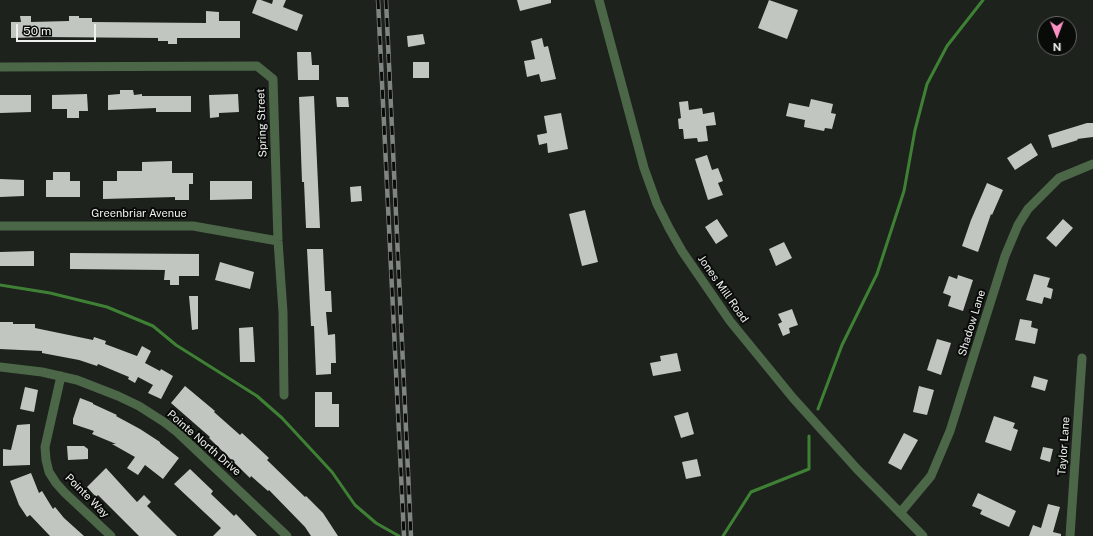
<!DOCTYPE html>
<style>
body{margin:0}
#map{position:relative;width:1093px;height:536px;overflow:hidden;background:#1d221d;font-family:"Public Sans",sans-serif}
canvas{display:block}
.north{position:absolute;left:1037px;top:16px;width:40px;height:40px;box-sizing:border-box;background:#090b08;border:1px solid #656764;border-radius:50%;rotate:179deg;font-size:11px;font-weight:700;line-height:16px;text-align:center;color:#eef1ee}
.north::after{content:'';display:block;margin:auto;width:14px;height:18px;background:#fc8fc3;clip-path:polygon(50% 0,100% 100%,50% 72%,0 100%)}
.scale{position:absolute;left:16px;top:24px;width:80px;height:18px;box-sizing:border-box;border:2px solid #eef1ee;border-top:0;padding-left:5px;font-size:12px;line-height:14px;white-space:nowrap;color:#eef1ee;-webkit-text-stroke:3px #090b08;paint-order:stroke}
</style>
<div id="map">
<canvas width="1093" height="536"></canvas>
<div class="north">N</div>
<div class="scale">50 m</div>
</div>
<script>
const c = document.querySelector('canvas').getContext('2d');
c.lineJoin = 'round';
function poly(rows) {
  const path = new Path2D();
  for (const r of rows) {
    path.moveTo(r[0], r[1]);
    for (let i = 2; i < r.length; i += 2) path.lineTo(r[i], r[i + 1]);
  }
  return path;
}
function stroke(path, color, width, dash) {
  c.strokeStyle = color;
  c.lineWidth = width;
  c.lineCap = dash ? 'butt' : 'round';
  c.setLineDash(dash || []);
  c.stroke(path);
}
function paint(path, color) {
  c.fillStyle = color;
  c.fill(path, 'evenodd');
}
function label(font, color, halo, rows, align = 'center') {
  c.font = font + ' "Public Sans",sans-serif';
  c.lineWidth = 4;
  c.setLineDash([]);
  c.textBaseline = 'middle';
  c.strokeStyle = halo;
  c.fillStyle = color;
  for (const [text, x, y, turn = 0] of rows) {
    c.save();
    c.translate(x, y);
    c.rotate((+turn || 0) * Math.PI / 180);
    c.textAlign = isNaN(turn) ? turn : align;
    if (halo) c.strokeText(text, 0, 0);
    c.fillText(text, 0, 0);
    c.restore();
  }
}
stroke(poly([
 [0,285,50,293,107,307,153,326,176,345,257,396,282,418,332,472,355,505,376,523,399,536],
 [818,409,842,345,877,274,904,191,915,130,927,84,947,46,983,0],
 [723,536,751,492,809,469,809,436]
]), '#3f8134', 3);
paint(poly([
 [257,0,261,0,272,4,273,0,286,0,283,7,303,15,297,31,252,13],
 [517,0,551,0,551,3,520,11],
 [769,0,798,10,787,39,758,28],
 [206,11,219,12,219,21,240,21,240,38,177,38,177,44,168,44,168,41,158,41,158,38,44,37,11,38,11,22,21,22,20,16,31,16,31,22,69,21,69,16,79,16,79,18,92,18,92,22,206,23],
 [423,34,425,44,408,47,407,36],
 [542,38,544,47,548,46,556,79,541,82,539,74,527,77,524,61,535,59,531,41],
 [297,52,311,52,312,65,319,65,319,80,298,80],
 [413,62,429,62,429,78,413,78],
 [120,90,133,90,134,95,142,94,142,96,191,96,191,112,156,112,156,108,108,110,108,95,120,94],
 [87,94,88,111,79,111,79,118,67,118,67,109,52,109,52,95],
 [238,94,239,112,219,113,219,117,210,118,209,95],
 [0,95,31,95,31,112,0,113],
 [314,96,320,228,306,228,304,182,302,182,299,97],
 [336,97,348,97,349,107,337,107],
 [811,99,833,104,831,113,836,114,832,129,825,128,824,131,804,127,805,120,786,116,789,103,809,107],
 [688,101,689,110,702,108,703,114,714,112,716,125,706,126,708,141,698,142,697,138,684,139,683,129,679,129,678,119,681,118,679,102],
 [561,113,568,149,548,153,547,143,539,145,537,135,547,133,544,116],
 [1087,123,1093,123,1093,137,1077,139,1078,140,1052,148,1048,135],
 [1031,143,1038,155,1015,170,1007,158],
 [707,155,712,170,718,168,723,181,718,183,723,195,708,200,695,159],
 [172,161,172,173,193,173,193,184,189,184,189,200,175,200,175,197,103,199,103,181,117,181,117,171,142,171,142,162],
 [53,172,70,172,70,181,80,181,80,197,46,197,46,180,53,180],
 [0,179,24,180,24,196,0,197],
 [210,181,252,181,252,199,210,200],
 [987,183,1003,190,992,215,991,214,978,252,962,246,971,220],
 [361,186,362,201,351,202,350,187],
 [585,210,598,262,582,266,569,214],
 [717,219,728,236,716,244,705,227],
 [1063,219,1073,228,1056,247,1046,238],
 [784,242,792,258,776,266,769,249],
 [307,249,323,249,325,291,331,291,332,312,326,312,328,335,335,334,336,363,331,363,331,374,316,375,314,326,311,326],
 [34,251,34,266,0,266,0,252],
 [70,253,199,254,199,276,179,276,179,285,170,285,170,280,164,280,165,270,70,269],
 [220,262,254,272,250,289,215,280],
 [1034,274,1050,278,1047,287,1053,289,1051,299,1044,297,1042,304,1026,300],
 [958,275,973,280,963,311,948,306,951,296,943,293,949,276,957,279],
 [189,296,198,296,198,329,192,330],
 [792,309,798,325,789,328,790,333,783,336,778,324,782,322,778,314],
 [1020,319,1032,321,1031,327,1038,329,1035,344,1015,340],
 [0,322,13,322,13,324,35,324,35,328,93,340,94,337,106,341,105,344,137,356,142,346,151,351,145,363,160,371,161,369,173,376,161,399,148,393,153,385,138,377,135,383,128,379,129,377,98,364,97,366,79,360,42,353,42,351,0,349],
 [253,327,255,362,240,362,239,328],
 [937,339,951,343,941,375,927,370],
 [677,353,681,371,653,376,650,363,661,361,660,356],
 [1034,376,1048,380,1045,391,1031,387],
 [185,386,215,411,214,412,240,435,242,433,269,458,267,460,305,497,306,496,323,513,338,536,311,536,305,527,269,490,268,491,251,476,250,478,209,438,210,437,171,403],
 [919,386,934,390,927,415,913,412],
 [25,387,38,390,34,412,20,409],
 [315,392,332,392,332,404,339,404,339,427,315,427],
 [80,398,93,403,93,404,117,415,116,416,140,429,160,442,160,443,179,458,163,479,145,465,138,475,127,468,135,457,112,444,116,444,92,434,94,431,73,424,73,419],
 [688,412,694,434,681,438,674,416],
 [994,416,1015,423,1013,428,1018,430,1011,451,985,442],
 [30,424,30,465,3,466,3,449,11,450,17,425],
 [904,433,918,440,901,470,888,463],
 [67,446,84,446,88,449,88,459,68,460],
 [1043,447,1053,449,1050,462,1040,459],
 [697,459,701,476,686,479,682,462],
 [106,468,137,502,144,495,151,502,147,506,177,536,139,536,98,495,96,497,87,487],
 [190,469,213,491,211,494,234,516,236,514,257,536,213,536,221,528,174,484],
 [31,473,39,493,42,491,53,509,55,507,64,518,84,536,50,536,30,515,27,517,19,505,10,481],
 [978,493,1016,511,1009,527,980,514,982,510,972,506],
 [1048,504,1060,507,1053,532,1061,534,1061,536,1029,536,1033,525,1041,528]
]), '#c1c7c0');
stroke(poly([
 [599,0,644,168,657,204,669,228,682,251,730,321,793,398,857,469,923,536],
 [0,67,257,66,273,79,278,241,283,312,284,395],
 [0,226,193,226,278,241],
 [0,367,42,372,77,380,118,396,139,406,164,422,177,432,287,536],
 [61,376,45,447,46,460,49,472,56,483,65,493,111,536],
 [900,513,931,476,950,431,1005,256,1018,225,1028,209,1059,178,1093,164],
 [1070,536,1082,358]
]), '#4c6748', 9);
const rail = poly([
 [378,0,404,536],
 [386,0,411,536]
]);
stroke(rail, '#818581', 4.5);
stroke(rail, '#090b08', 3, [9]);
label('11px', '#eef1ee', '#090b08', [
 ["Spring Street",262,123,-92],
 ["Greenbriar Avenue",139,214],
 ["Jones Mill Road",723,289,55],
 ["Shadow Lane",972,323,-73],
 ["Pointe North Drive",204,443,41],
 ["Taylor Lane",1064,446,-86],
 ["Pointe Way",87,496,45]
]);
</script>
